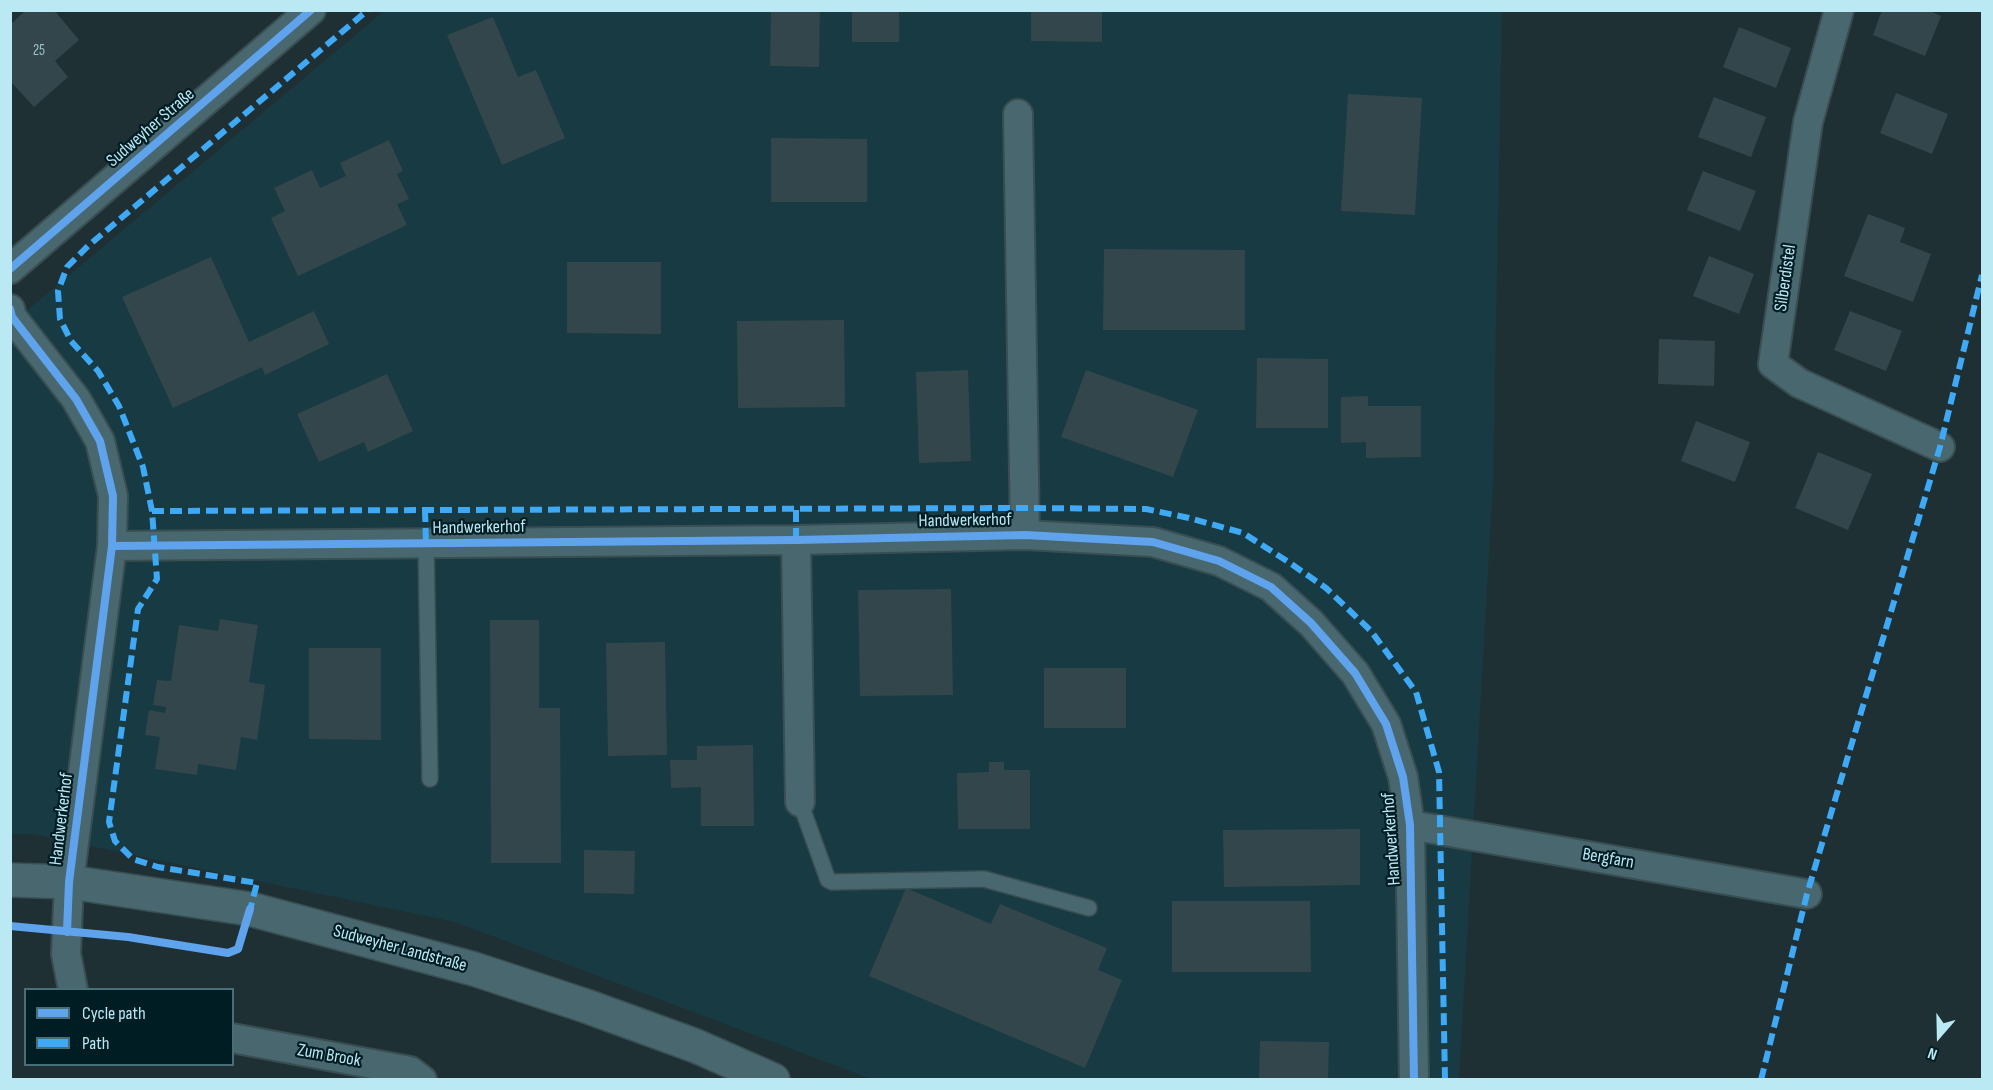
<!DOCTYPE html>
<meta charset="utf-8">
<style>
body{margin:0}
#map{position:relative;width:1993px;height:1090px;overflow:hidden;background:#1e3034;font-family:"Sofia Sans Condensed",sans-serif}
canvas{display:block}
.frame{position:absolute;inset:0;border:12px solid #bae8f3;pointer-events:none}
.legend{position:absolute;left:24px;top:988px;width:210px;height:78px;box-sizing:border-box;background:#001d24;border:2px solid #4a6e77;margin:0;padding:8px 10px;list-style:none;font-size:18px;color:#bae8f3}
.legend li{display:flex;align-items:center;gap:12px;height:30px}
.legend b{width:30px;border:2px solid #4a6e77}
.north{position:absolute;left:1909px;top:1006px;width:60px;height:60px;-webkit-text-stroke:4px #001d24;paint-order:stroke;rotate:200deg;font-size:16px;font-weight:700;line-height:24px;text-align:center;color:#bae8f3}
.north::after{content:'';display:block;margin:auto;width:21px;height:27px;background:#bae8f3;clip-path:polygon(50% 0,100% 100%,50% 72%,0 100%)}
</style>
<div id="map">
<canvas width="1993" height="1090"></canvas>
<div class="frame"></div>
<ul class="legend">
<li><b style="height:8px;background:#60a3ed"></b>Cycle path</li>
<li><b style="height:8px;background:#3fa9f5"></b>Path</li>
</ul>
<div class="north">N</div>
</div>
<script>
const c = document.querySelector('canvas').getContext('2d');
c.lineJoin = 'round';
function paint(path, color) {
  c.fillStyle = color;
  c.fill(path, 'evenodd');
}
function poly(rows) {
  const path = new Path2D();
  for (const r of rows) {
    path.moveTo(r[0], r[1]);
    for (let i = 2; i < r.length; i += 2) path.lineTo(r[i], r[i + 1]);
  }
  return path;
}
function stroke(path, color, width, dash) {
  c.strokeStyle = color;
  c.lineWidth = width;
  c.lineCap = dash ? 'butt' : 'round';
  c.setLineDash(dash || []);
  c.stroke(path);
}
function label(font, color, halo, rows, align = 'center') {
  c.font = font + ' "Sofia Sans Condensed",sans-serif';
  c.lineWidth = 4.5;
  c.setLineDash([]);
  c.textBaseline = 'middle';
  c.strokeStyle = halo;
  c.fillStyle = color;
  for (const [text, x, y, turn = 0] of rows) {
    c.save();
    c.translate(x, y);
    c.rotate((+turn || 0) * Math.PI / 180);
    c.textAlign = isNaN(turn) ? turn : align;
    if (halo) c.strokeText(text, 0, 0);
    c.fillText(text, 0, 0);
    c.restore();
  }
}
paint(poly([
 [384,11,1502,11,1493,484,1459,1079,871,1079,455,922,33,834,11,834,11,324]
]), '#183a42');
paint(poly([
 [26,10,54,10,79,40,55,61,68,77,34,107,10,81,10,25],
 [771,10,820,10,819,67,770,66],
 [852,10,899,10,899,42,852,42],
 [1031,10,1102,10,1102,42,1031,41],
 [1882,10,1928,10,1941,16,1925,56,1873,35],
 [493,17,518,77,536,70,565,138,502,165,447,35],
 [1739,27,1791,48,1776,88,1723,67],
 [1896,93,1948,114,1932,154,1880,133],
 [1348,94,1422,98,1415,215,1341,211],
 [1714,97,1766,117,1751,157,1698,137],
 [771,138,867,139,867,202,771,202],
 [389,140,403,171,397,174,409,199,397,204,407,225,298,276,271,218,285,211,274,188,312,170,320,188,346,176,340,163],
 [1703,171,1756,191,1740,231,1687,210],
 [1868,214,1905,228,1900,242,1931,254,1913,302,1844,276],
 [1104,249,1245,250,1245,330,1103,330],
 [1709,256,1754,274,1739,314,1693,296],
 [211,257,249,342,314,311,329,344,265,375,262,367,173,408,122,297],
 [567,262,661,262,661,334,567,333],
 [1850,311,1902,331,1886,371,1834,350],
 [844,320,845,407,738,408,737,321],
 [1659,339,1715,341,1714,386,1658,384],
 [1257,358,1328,359,1328,428,1256,428],
 [968,370,971,461,919,463,916,372],
 [1086,370,1198,410,1173,477,1061,437],
 [387,374,413,431,368,452,364,442,319,462,297,414],
 [1368,396,1368,406,1421,406,1421,457,1366,458,1366,442,1341,443,1341,397],
 [1696,421,1750,442,1735,482,1681,461],
 [1818,452,1872,474,1848,530,1795,508],
 [951,589,953,695,860,696,858,590],
 [220,619,258,625,249,682,265,685,257,740,241,737,236,770,198,764,197,775,155,769,160,737,145,735,149,710,165,713,166,707,153,705,157,680,171,681,179,625,218,631],
 [490,620,539,620,539,708,560,708,561,863,491,863],
 [665,642,667,755,608,756,606,643],
 [309,648,381,648,381,740,309,739],
 [1044,668,1126,668,1126,728,1044,728],
 [753,745,754,826,701,826,701,787,671,788,670,760,697,760,697,746],
 [989,762,1004,762,1004,770,1030,770,1030,829,958,829,957,773,989,772],
 [1360,829,1360,885,1224,887,1223,830],
 [584,850,635,851,634,894,584,893],
 [906,888,991,924,1000,904,1107,948,1098,970,1122,980,1085,1068,869,976],
 [1172,901,1310,901,1311,972,1172,972],
 [1260,1041,1329,1042,1328,1080,1259,1080]
]), '#33464c');
const service = poly([
 [426,543,430,779],
 [800,802,828,880,832,882,984,879,1089,908]
]);
const minor = poly([
 [1839,10,1808,122,1773,364,1799,383,1940,447],
 [1018,114,1025,535],
 [10,269,311,10],
 [10,309,12,317,76,399,100,441,113,496,112,546,69,882,66,954,73,990],
 [796,540,800,802],
 [112,546,796,540,1025,535,1153,542,1219,561,1271,587,1311,623,1355,673,1386,724,1403,777,1410,825,1414,1080],
 [1410,825,1807,894],
 [232,1038,410,1071,422,1080]
]);
const secondary = poly([
 [10,880,69,882,250,909,474,969,586,1006,696,1046,773,1080]
]);
stroke(service, '#394e52', 18);
stroke(minor, '#394e52', 32);
stroke(secondary, '#394e52', 36);
stroke(service, '#48676e', 15);
stroke(minor, '#48676e', 28);
stroke(secondary, '#48676e', 33);
stroke(poly([
 [425,510,426,543],
 [152,511,1025,508,1146,509,1189,518,1243,533,1287,561,1326,588,1371,631,1416,692,1439,772,1445,1080],
 [796,540,796,509],
 [249,914,257,883,158,867,133,859,115,841,109,822,138,609,157,579,152,511,143,467,119,406,98,371,71,341,60,319,58,291,67,267,88,246,368,10],
 [1761,1080,1807,894,1940,447,1982,275]
]), '#3fa9f5', 6, [12, 6]);
stroke(poly([
 [10,269,311,10],
 [10,309,12,317,76,399,100,441,113,496,112,546,69,882,67,932],
 [112,546,796,540,1025,535,1153,542,1219,561,1271,587,1311,623,1355,673,1386,724,1403,777,1410,825,1414,1080],
 [10,926,128,937,228,953,238,949,250,909]
]), '#60a3ed', 8);
label('15px', '#98c0c9', null, [
 ["25",39,51]
]);
label('18px', '#bae8f3', '#001d24', [
 ["Sudweyher Straße",151,128,-41],
 ["Silberdistel",1786,278,-82],
 ["Handwerkerhof",965,521,-1],
 ["Handwerkerhof",479,528,-1],
 ["Handwerkerhof",62,819,-83],
 ["Handwerkerhof",1392,839,-94],
 ["Bergfarn",1608,859,10],
 ["Sudweyher Landstraße",400,949,15],
 ["Zum Brook",329,1056,10]
]);
</script>
